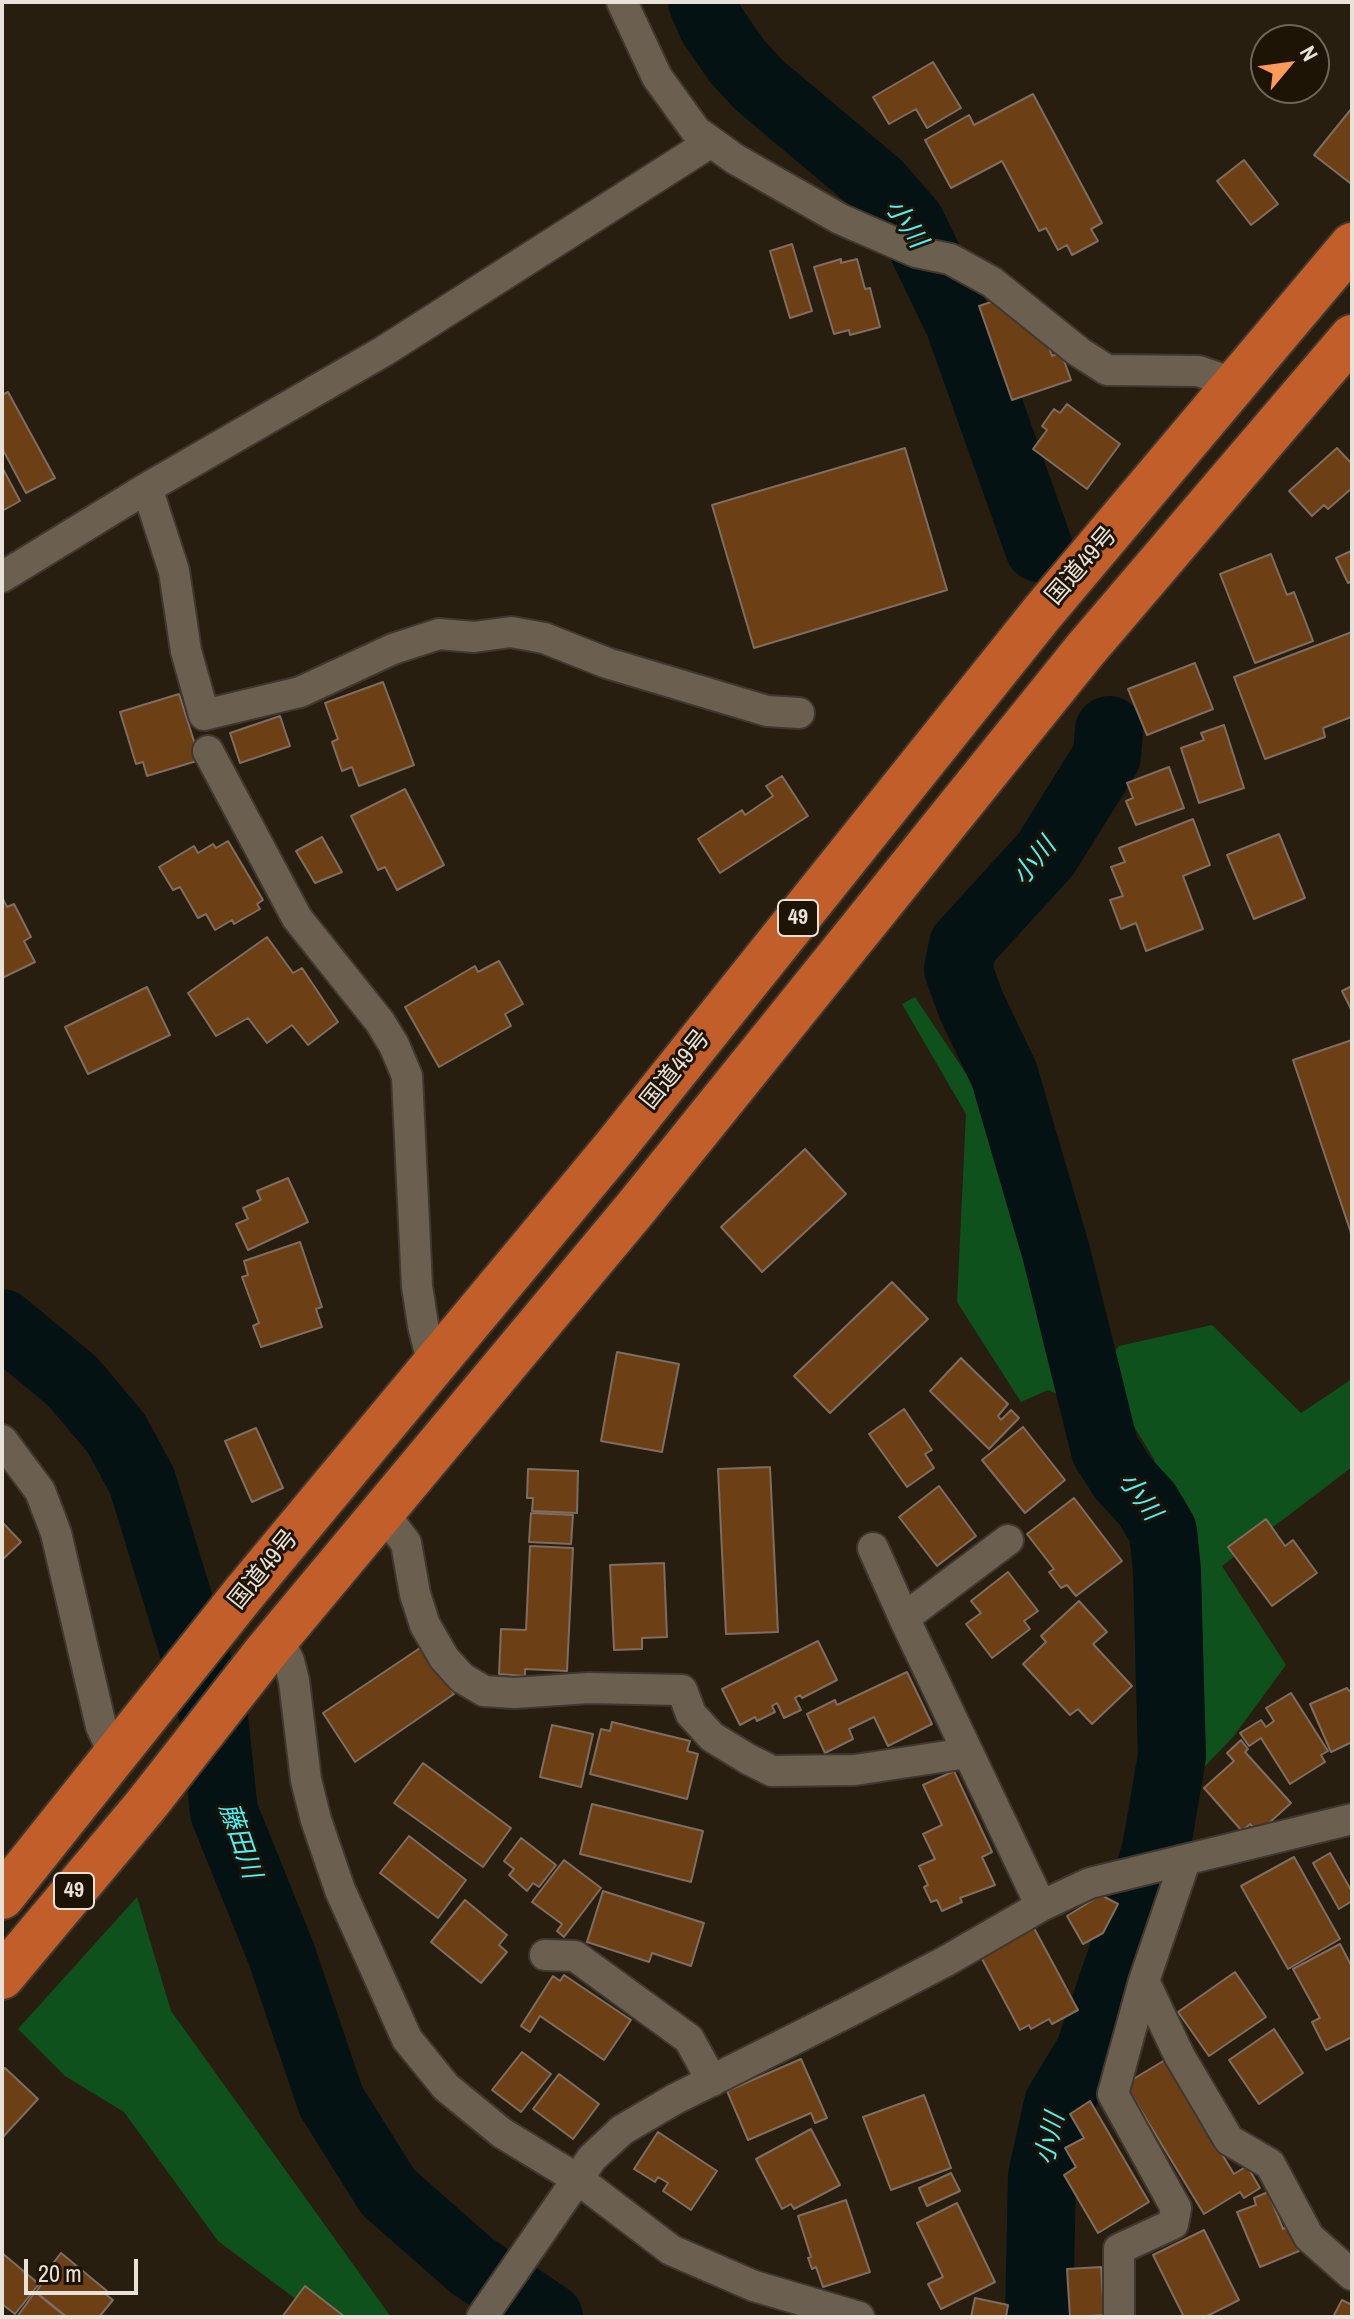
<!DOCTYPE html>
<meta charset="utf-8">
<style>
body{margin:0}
#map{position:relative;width:1354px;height:2319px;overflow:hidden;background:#271e0f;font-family:"Archivo Narrow",sans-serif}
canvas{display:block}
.frame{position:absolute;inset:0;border:4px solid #e8e2d8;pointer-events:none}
.north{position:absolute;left:1250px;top:24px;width:80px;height:80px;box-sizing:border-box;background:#1d1406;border:2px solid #6e665a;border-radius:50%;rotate:61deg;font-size:22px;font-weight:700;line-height:32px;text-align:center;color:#e8e2d8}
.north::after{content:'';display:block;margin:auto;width:28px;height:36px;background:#ff9a5b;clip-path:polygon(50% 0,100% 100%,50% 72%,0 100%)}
.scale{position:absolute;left:24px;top:2259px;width:114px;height:36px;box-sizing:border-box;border:4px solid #e8e2d8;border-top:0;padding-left:10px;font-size:24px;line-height:28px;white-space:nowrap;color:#e8e2d8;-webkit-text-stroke:6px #1d1406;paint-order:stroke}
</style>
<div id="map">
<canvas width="1354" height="2319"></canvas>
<div class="frame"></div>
<div class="north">N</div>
<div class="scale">20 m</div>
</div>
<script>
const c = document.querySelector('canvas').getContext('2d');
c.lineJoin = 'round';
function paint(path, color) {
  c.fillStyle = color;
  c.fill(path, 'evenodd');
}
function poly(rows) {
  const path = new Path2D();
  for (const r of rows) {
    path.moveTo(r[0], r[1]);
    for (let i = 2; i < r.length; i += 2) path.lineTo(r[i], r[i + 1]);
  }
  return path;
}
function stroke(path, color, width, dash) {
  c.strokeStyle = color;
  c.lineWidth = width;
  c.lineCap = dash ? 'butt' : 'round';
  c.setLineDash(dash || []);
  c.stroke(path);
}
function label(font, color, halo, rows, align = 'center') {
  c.font = font + ' "Archivo Narrow","Noto Sans JP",sans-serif';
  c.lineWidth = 6;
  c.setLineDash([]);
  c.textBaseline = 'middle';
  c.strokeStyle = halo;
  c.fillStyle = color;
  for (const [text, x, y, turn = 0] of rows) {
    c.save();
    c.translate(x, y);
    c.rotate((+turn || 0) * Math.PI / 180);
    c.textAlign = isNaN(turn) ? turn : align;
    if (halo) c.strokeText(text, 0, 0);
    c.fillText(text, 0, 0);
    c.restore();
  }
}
paint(poly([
 [915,997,965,1072,1003,1106,1075,1401,1048,1390,1021,1402,957,1302,966,1114,902,1004],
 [1212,1325,1301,1413,1352,1379,1352,1467,1222,1566,1286,1665,1233,1737,1189,1783,1199,1681,1186,1620,1173,1522,1154,1459,1127,1415,1108,1362,1119,1346],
 [137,1897,171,2011,391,2317,320,2317,218,2241,124,2112,65,2076,18,2029]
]), '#0f511d');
stroke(poly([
 [702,2,712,25,737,61,759,85,878,185,911,223,959,323,1039,548],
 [2,1323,73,1382,116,1433,142,1481,214,1717,224,1812,281,1953,331,2101,388,2192,472,2266,549,2317],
 [1039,2317,1042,2176,1058,2104,1089,2053,1146,1885,1157,1844,1172,1756,1167,1571,1163,1531,1147,1504,1123,1478,1105,1450,1056,1252,1004,1074,971,1005,958,969,963,945,1046,854,1107,756,1109,730]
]), '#041213', 68);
const building = poly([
 [933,62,961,108,927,128,916,109,889,124,873,97,933,62],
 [1033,94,1102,223,1091,229,1098,241,1072,255,1067,245,1058,250,1046,228,1039,231,1002,161,951,188,925,140,969,115,974,125,1033,94],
 [1352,108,1352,181,1350,183,1314,155,1352,108],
 [1244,160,1278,204,1251,225,1217,181,1244,160],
 [792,244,812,311,790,318,770,251,792,244],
 [841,259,841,263,857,259,865,289,870,288,880,327,850,335,849,330,834,334,814,267,841,259],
 [997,300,1017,313,1022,325,1030,322,1044,332,1052,356,1061,352,1071,380,1012,400,979,306,997,300],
 [8,392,55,478,26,493,2,448,2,395,8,392],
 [1067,404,1120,444,1087,489,1033,449,1047,430,1042,426,1054,409,1060,413,1067,404],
 [905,448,947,590,754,648,712,505,905,448],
 [1337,448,1352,464,1352,488,1328,509,1324,505,1312,516,1289,491,1337,448],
 [2,467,20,501,2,511,2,467],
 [1351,551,1352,581,1348,583,1336,558,1351,551],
 [1271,554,1287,595,1294,592,1313,641,1255,663,1220,574,1271,554],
 [1352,632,1352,720,1351,717,1323,728,1325,737,1265,759,1234,677,1352,632],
 [1195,663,1213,709,1147,735,1128,689,1195,663],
 [383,682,414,765,359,786,352,767,342,771,332,742,338,739,325,703,383,682],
 [179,694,200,760,147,776,143,762,136,764,120,712,179,694],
 [280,716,290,746,240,763,230,733,280,716],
 [1224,725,1244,788,1199,803,1181,748,1204,740,1201,733,1224,725],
 [1169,767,1184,808,1136,825,1126,801,1133,798,1127,783,1169,767],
 [782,776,808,816,720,873,698,839,742,810,745,815,773,796,766,786,782,776],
 [405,789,444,865,397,890,385,867,378,870,351,816,405,789],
 [1193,819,1210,865,1183,876,1203,929,1146,951,1136,923,1121,929,1110,900,1123,896,1111,867,1125,862,1119,848,1193,819],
 [1279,834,1305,898,1254,919,1227,855,1279,834],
 [322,837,342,872,315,883,296,851,322,837],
 [228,841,263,900,257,904,260,909,234,924,232,920,215,930,206,914,198,918,180,887,173,890,159,867,194,846,198,853,213,844,216,848,228,841],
 [2,897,7,907,14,904,31,937,24,941,35,962,2,978,2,897],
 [267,937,293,973,302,968,338,1022,308,1045,292,1025,267,1043,248,1018,216,1036,188,993,267,937],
 [499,961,523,1004,505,1014,511,1026,439,1067,405,1007,475,966,478,972,499,961],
 [1352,986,1352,1011,1342,991,1352,986],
 [147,987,170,1035,88,1074,65,1027,147,987],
 [1352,1040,1352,1233,1351,1233,1293,1060,1352,1040],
 [805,1149,846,1194,762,1272,721,1227,805,1149],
 [288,1178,308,1222,248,1250,236,1224,248,1219,243,1208,261,1200,257,1191,288,1178],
 [300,1242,322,1307,316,1309,322,1327,261,1347,253,1326,259,1323,242,1277,248,1275,244,1261,300,1242],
 [892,1282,928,1319,830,1413,794,1376,892,1282],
 [617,1352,679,1364,662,1452,601,1441,617,1352],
 [961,1358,1008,1404,998,1416,1001,1420,1011,1410,1019,1418,989,1449,930,1391,961,1358],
 [904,1409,932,1450,925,1454,934,1468,907,1487,869,1434,904,1409],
 [1023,1427,1065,1480,1025,1513,982,1460,1023,1427],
 [256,1428,283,1488,252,1502,225,1441,256,1428],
 [770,1467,778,1632,726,1634,718,1469,770,1467],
 [528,1469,578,1471,577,1513,532,1511,533,1498,527,1498,528,1469],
 [939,1486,976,1536,937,1566,899,1517,939,1486],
 [1074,1498,1122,1561,1076,1596,1067,1585,1061,1588,1049,1572,1054,1569,1027,1534,1074,1498],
 [531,1513,573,1515,571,1544,529,1542,531,1513],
 [1266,1519,1285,1546,1293,1540,1317,1573,1272,1606,1228,1547,1266,1519],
 [2,1522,21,1542,2,1560,2,1522],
 [530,1546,573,1548,567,1671,525,1669,525,1676,499,1674,501,1629,526,1630,530,1546],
 [664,1563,667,1637,642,1638,642,1649,614,1650,610,1565,664,1563],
 [1008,1572,1038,1611,1024,1621,1030,1629,992,1658,966,1624,981,1613,971,1601,1008,1572],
 [1079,1601,1107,1632,1093,1644,1132,1686,1092,1724,1078,1709,1070,1715,1023,1664,1046,1642,1041,1636,1079,1601],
 [818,1641,837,1680,802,1698,800,1695,795,1698,801,1710,784,1718,777,1703,772,1706,775,1712,757,1721,755,1717,740,1725,722,1689,818,1641],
 [423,1646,454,1694,355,1762,323,1713,423,1646],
 [907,1672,932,1724,888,1746,874,1717,849,1729,853,1739,825,1753,807,1714,835,1700,837,1705,907,1672],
 [1347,1688,1349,1691,1352,1690,1352,1742,1331,1752,1310,1704,1347,1688],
 [1291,1693,1328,1751,1321,1755,1325,1762,1290,1784,1261,1738,1249,1746,1240,1733,1261,1720,1266,1727,1274,1721,1266,1708,1291,1693],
 [612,1722,690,1741,687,1751,698,1754,687,1799,590,1774,601,1729,610,1731,612,1722],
 [552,1725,593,1734,581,1787,540,1777,552,1725],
 [1241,1740,1248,1749,1245,1752,1291,1803,1258,1833,1250,1824,1242,1831,1204,1788,1234,1761,1227,1753,1241,1740],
 [423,1763,511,1828,483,1867,394,1803,423,1763],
 [954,1771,992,1852,982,1857,995,1885,960,1898,962,1902,942,1911,937,1900,931,1902,924,1887,928,1885,919,1866,935,1859,923,1834,942,1825,923,1785,954,1771],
 [592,1804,703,1831,691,1882,580,1854,592,1804],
 [409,1836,466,1880,438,1918,380,1873,409,1836],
 [521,1838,556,1865,539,1887,533,1883,527,1891,509,1875,514,1869,504,1861,521,1838],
 [1330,1853,1352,1892,1352,1901,1339,1909,1313,1863,1330,1853],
 [1294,1857,1340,1939,1288,1969,1241,1886,1294,1857],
 [564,1860,601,1888,564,1937,557,1931,562,1924,532,1902,564,1860],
 [603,1891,704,1923,691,1966,652,1953,649,1962,587,1942,603,1891],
 [1101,1895,1118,1904,1103,1933,1083,1944,1067,1916,1101,1895],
 [465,1900,507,1935,499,1945,507,1952,481,1983,431,1942,465,1900],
 [1034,1928,1078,2010,1052,2024,1049,2019,1031,2029,1029,2025,1020,2030,981,1957,1034,1928],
 [1340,1944,1352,1967,1352,2037,1326,2050,1312,2022,1320,2018,1293,1969,1340,1944],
 [1235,1972,1266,2017,1209,2056,1178,2012,1235,1972],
 [564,1975,631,2020,604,2060,540,2016,530,2032,521,2026,553,1976,560,1981,564,1975],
 [1274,2029,1303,2073,1259,2104,1229,2060,1274,2029],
 [522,2052,551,2074,521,2112,492,2090,522,2052],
 [801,2059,827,2118,815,2123,811,2113,748,2140,727,2091,801,2059],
 [1165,2060,1234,2174,1247,2166,1260,2188,1244,2198,1240,2192,1204,2214,1125,2084,1165,2060],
 [5,2068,38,2099,2,2138,2,2071,5,2068],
 [559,2074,599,2104,573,2139,533,2109,559,2074],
 [924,2095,951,2168,891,2190,863,2117,924,2095],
 [1090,2101,1149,2202,1098,2233,1064,2175,1076,2167,1065,2148,1084,2138,1070,2114,1090,2101],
 [811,2129,840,2185,794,2209,791,2204,782,2209,756,2159,811,2129],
 [658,2132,717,2171,691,2210,663,2191,668,2183,658,2177,655,2182,634,2169,658,2132],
 [951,2173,960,2191,927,2206,919,2188,951,2173],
 [1268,2192,1283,2229,1289,2226,1299,2251,1260,2267,1237,2212,1256,2205,1254,2198,1268,2192],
 [846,2200,870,2272,823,2287,816,2267,812,2269,808,2258,811,2257,798,2216,846,2200],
 [957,2203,995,2282,941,2309,928,2284,943,2277,917,2223,957,2203],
 [1204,2230,1239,2300,1205,2317,1184,2317,1153,2255,1204,2230],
 [2,2253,39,2284,15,2314,2,2304,2,2253],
 [61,2253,107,2291,105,2294,113,2300,99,2317,67,2317,36,2292,43,2282,40,2280,61,2253],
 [1101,2267,1104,2315,1070,2317,1067,2269,1101,2267],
 [305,2286,345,2317,282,2317,305,2286],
 [35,2292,66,2317,17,2317,35,2292],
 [975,2298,1008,2305,1006,2317,971,2317,975,2298],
 [1342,2300,1352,2305,1352,2317,1333,2317,1342,2300]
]);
paint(building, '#6c3f15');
stroke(building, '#7e6d60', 2);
const minor = poly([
 [622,2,657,77,696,131,735,159,840,219,916,252,950,259,992,282,1079,352,1107,370,1198,371,1237,384],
 [147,488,174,571,186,651,204,715,300,692,393,649,439,634,474,637,511,632,544,638,607,663,767,711,799,713],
 [2,577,147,488,384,351,711,142],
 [208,751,297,918,380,1022,394,1045,407,1076,417,1286,423,1325,433,1365],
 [2,1440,40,1491,56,1533,101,1726,115,1757],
 [382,1511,406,1543,415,1594,425,1625,444,1658,462,1678,484,1691,514,1693,589,1688,682,1690,691,1714,712,1737,748,1759,772,1771,855,1770,967,1753],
 [1008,1540,904,1618,1041,1906],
 [873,1548,904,1618],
 [277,1637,289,1661,294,1681,306,1780,316,1820,340,1890,407,2039,446,2087,502,2133,579,2180,671,2250,754,2286,859,2317],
 [545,1955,575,1956,689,2039,712,2081],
 [1144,1981,1179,2055,1229,2140,1270,2164,1309,2237,1352,2275],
 [482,2317,592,2158,622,2130,675,2099,852,2010,946,1961,1041,1906,1090,1883,1352,1819],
 [1119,2317,1119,2249,1173,2224,1176,2208,1113,2094,1144,1981,1185,1861]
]);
const trunk = poly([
 [2,1897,245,1592,614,1148,1043,612,1352,245],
 [2,1977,146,1805,265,1653,635,1209,1085,650,1352,337]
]);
stroke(minor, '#403830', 34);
stroke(trunk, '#403830', 48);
stroke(minor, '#6b6050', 30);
stroke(trunk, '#c25e29', 44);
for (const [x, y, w] of [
 [798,918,40],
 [74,1891,40]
]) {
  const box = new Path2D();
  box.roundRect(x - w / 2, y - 18, w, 36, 6);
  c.fillStyle = '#1d1406';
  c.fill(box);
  stroke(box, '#e8e2d8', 2);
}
label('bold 22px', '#e8e2d8', null, [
 ["49",798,918],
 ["49",74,1891]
]);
label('24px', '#e8e2d8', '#1d1406', [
 ["国道49号",1082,566,-49],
 ["国道49号",676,1070,-51],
 ["国道49号",264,1570,-51]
]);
label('italic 26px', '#49f3fb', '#1d1406', [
 ["小川",905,224,56],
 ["小川",1035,862,-51],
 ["小川",1139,1497,54],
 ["藤田川",239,1841,71],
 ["小川",1051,2139,-77]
]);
</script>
